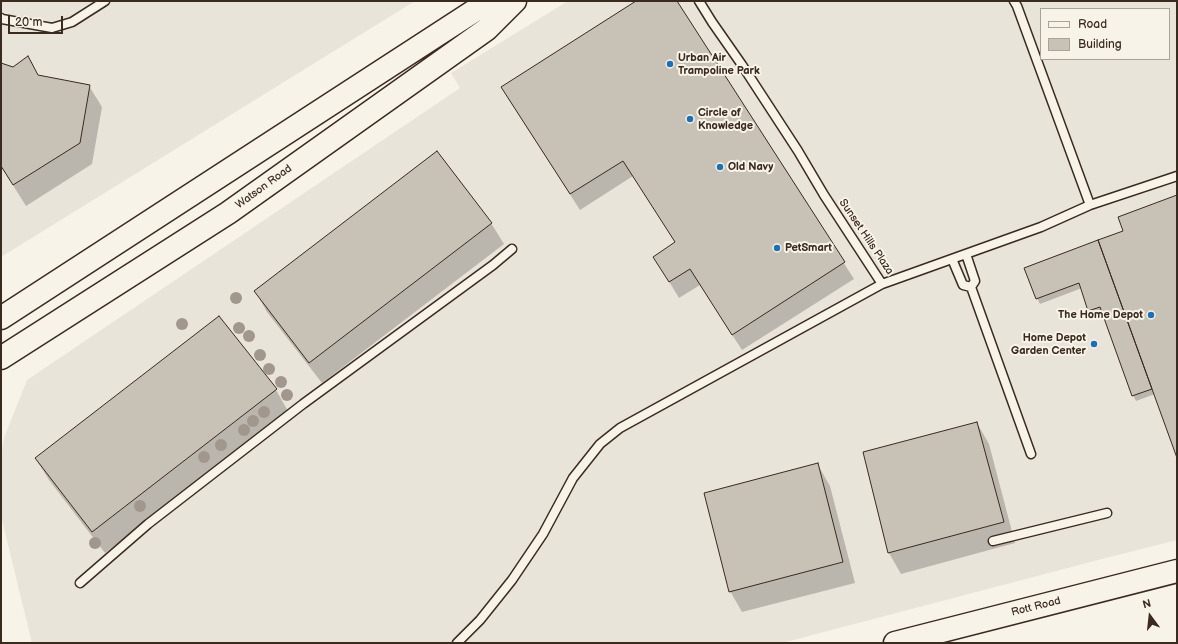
<!DOCTYPE html>
<style>
body{margin:0}
#map{position:relative;width:1178px;height:644px;overflow:hidden;background:#f7f3e8;font-family:"Balsamiq Sans",sans-serif}
canvas{display:block}
.frame{position:absolute;inset:0;border:2px solid #3b2a1e;pointer-events:none}
.legend{position:absolute;left:1040px;top:8px;width:130px;height:52px;box-sizing:border-box;background:#f7f3e8;border:1px solid #aca397;margin:0;padding:5px 7px;list-style:none;font-size:12px;color:#3b2a1e}
.legend li{display:flex;align-items:center;gap:8px;height:20px}
.legend b{width:20px;border:1px solid #aca397}
.north{position:absolute;left:1130px;top:596px;width:40px;height:40px;-webkit-text-stroke:3px #f7f3e8;paint-order:stroke;rotate:345deg;font-size:11px;font-weight:700;line-height:16px;text-align:center;color:#3b2a1e}
.north::after{content:'';display:block;margin:auto;width:14px;height:18px;background:#3b2a1e;clip-path:polygon(50% 0,100% 100%,50% 72%,0 100%)}
.scale{position:absolute;left:8px;top:16px;width:55px;height:18px;box-sizing:border-box;border:2px solid #3b2a1e;border-top:0;padding-left:5px;font-size:12px;line-height:14px;white-space:nowrap;color:#3b2a1e;-webkit-text-stroke:3px #f7f3e8;paint-order:stroke}
</style>
<div id="map">
<canvas width="1178" height="644"></canvas>
<div class="frame"></div>
<ul class="legend">
<li><b style="height:5px;background:#f7f3e8"></b>Road</li>
<li><b style="height:11px;background:#c8c1b6"></b>Building</li>
</ul>
<div class="north">N</div>
<div class="scale">20 m</div>
</div>
<script>
const c = document.querySelector('canvas').getContext('2d');
c.lineJoin = 'round';
function paint(path, color) {
  c.fillStyle = color;
  c.fill(path, 'evenodd');
}
function poly(rows) {
  const path = new Path2D();
  for (const r of rows) {
    path.moveTo(r[0], r[1]);
    for (let i = 2; i < r.length; i += 2) path.lineTo(r[i], r[i + 1]);
  }
  return path;
}
function stroke(path, color, width, dash) {
  c.strokeStyle = color;
  c.lineWidth = width;
  c.lineCap = dash ? 'butt' : 'round';
  c.setLineDash(dash || []);
  c.stroke(path);
}
function label(font, color, halo, rows, align = 'center') {
  c.font = font + ' "Balsamiq Sans",sans-serif';
  c.lineWidth = 4;
  c.setLineDash([]);
  c.textBaseline = 'middle';
  c.strokeStyle = halo;
  c.fillStyle = color;
  for (const [text, x, y, turn = 0] of rows) {
    c.save();
    c.translate(x, y);
    c.rotate((+turn || 0) * Math.PI / 180);
    c.textAlign = isNaN(turn) ? turn : align;
    if (halo) c.strokeText(text, 0, 0);
    c.fillText(text, 0, 0);
    c.restore();
  }
}
paint(poly([
 [1,1,415,1,1,257],
 [568,1,1177,1,1177,540,1102,559,782,643,32,643,1,516,1,456,4,438,27,380,460,88,451,73],
 [1041,9,1169,9,1169,59,1041,59]
]), '#e9e4d9');
paint(poly([
 [638,1,676,1,854,279,742,350,700,285,679,298,664,273,676,243,633,176,580,210,512,104],
 [1,64,38,76,89,86,102,107,92,164,26,206,1,166],
 [1177,196,1177,455,1155,394,1136,401,1133,395,1103,312,1092,315,1082,288,1040,304,1037,298,1124,232],
 [491,223,504,244,322,383,267,312,255,291],
 [276,390,288,411,105,553,49,480,36,459],
 [977,423,989,444,1015,543,901,574,889,553,864,452],
 [818,465,830,486,855,583,742,612,730,591]
]), '#0003');
const building = poly([
 [636,1,677,1,845,262,732,335,690,269,669,282,653,257,675,242,623,161,570,194,501,87,636,1],
 [28,56,38,75,90,85,80,143,13,185,1,166,1,63,13,67,28,56],
 [437,151,492,223,309,363,254,291,437,151],
 [1177,195,1177,458,1098,240,1123,231,1118,217,1177,195],
 [1098,240,1152,389,1132,396,1100,307,1088,311,1079,283,1036,299,1024,268,1098,240],
 [219,316,277,389,92,532,35,458,219,316],
 [977,422,1004,522,888,553,863,452,977,422],
 [818,463,843,562,729,592,704,493,818,463]
]);
paint(building, '#c8c1b6');
stroke(building, '#3b2a1e', 1);
const lane = poly([
 [699,1,712,22,742,65,798,151,824,195,882,284,1041,227,1090,205,1177,176],
 [1014,1,1017,6,1090,205],
 [1,18,2,19,52,28,72,22,105,1],
 [952,259,963,285,971,287,975,281,966,254],
 [971,287,1031,454],
 [993,541,1107,513],
 [80,583,148,524,303,404,493,265,512,249],
 [457,643,480,620,512,580,543,534,573,478,600,444,620,428,882,284]
]);
const secondary = poly([
 [895,643,1177,571]
]);
const primary = poly([
 [1,318,474,11,497,1],
 [1,358,228,213,487,29,515,1]
]);
stroke(lane, '#3b2a1e', 11);
stroke(secondary, '#3b2a1e', 25);
stroke(primary, '#3b2a1e', 25);
stroke(lane, '#f7f3e8', 8);
stroke(secondary, '#f7f3e8', 22);
stroke(primary, '#f7f3e8', 22);
c.fillStyle = '#a1978c';
for (const [x, y] of [
 [236,298],
 [182,324],
 [239,328],
 [249,336],
 [260,355],
 [269,369],
 [281,382],
 [287,395],
 [264,412],
 [253,421],
 [244,430],
 [221,445],
 [204,457],
 [140,506],
 [95,543]
]) {
  c.beginPath();
  c.arc(x, y, 6, 0, 2 * Math.PI);
  c.fill();
}
for (const [x, y, r, color] of [
 [670,64,4,"#1f6fb2"],
 [690,119,4,"#1f6fb2"],
 [720,167,4,"#1f6fb2"],
 [777,248,4,"#1f6fb2"],
 [1151,315,4,"#1f6fb2"],
 [1094,344,4,"#1f6fb2"]
]) {
  const dot = new Path2D();
  dot.arc(x, y, r, 0, 2 * Math.PI);
  c.fillStyle = color;
  c.fill(dot);
  stroke(dot, '#f7f3e8', 1.5);
}
label('bold 11px', '#3b2a1e', '#f7f3e8', [
 ["Urban Air",678,58],
 ["Trampoline Park",678,71],
 ["Circle of",698,113],
 ["Knowledge",698,126],
 ["Old Navy",728,167],
 ["PetSmart",785,248],
 ["The Home Depot",1143,315,"right"],
 ["Home Depot",1086,338,"right"],
 ["Garden Center",1086,351,"right"]
], 'left');
label('11px', '#3b2a1e', '#f7f3e8', [
 ["Watson Road",264,187,-36],
 ["Sunset Hills Plaza",866,237,56],
 ["Rott Road",1036,607,-14]
]);
</script>
